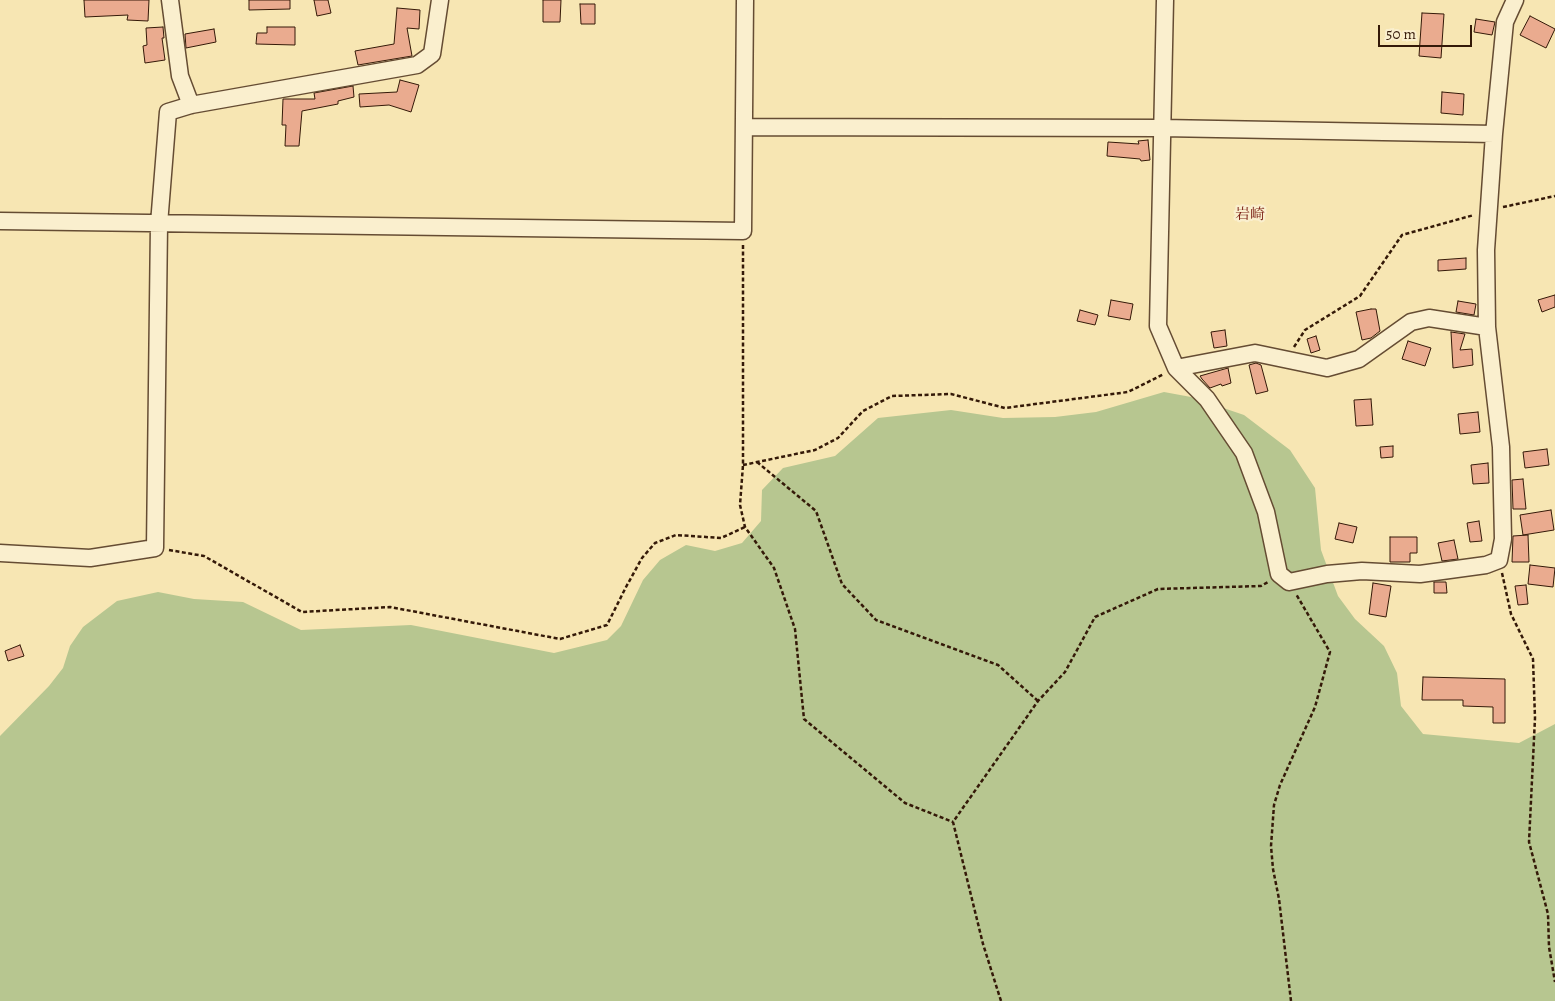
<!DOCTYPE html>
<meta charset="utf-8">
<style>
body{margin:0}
#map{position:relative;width:1555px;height:1001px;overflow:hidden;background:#f7e6b3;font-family:Alegreya,serif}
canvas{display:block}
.scale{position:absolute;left:1378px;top:25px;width:94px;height:22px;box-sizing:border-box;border:2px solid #341908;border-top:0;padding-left:6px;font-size:15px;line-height:18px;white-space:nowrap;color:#341908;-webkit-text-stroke:4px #faefce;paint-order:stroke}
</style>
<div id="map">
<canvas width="1555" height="1001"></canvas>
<div class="scale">50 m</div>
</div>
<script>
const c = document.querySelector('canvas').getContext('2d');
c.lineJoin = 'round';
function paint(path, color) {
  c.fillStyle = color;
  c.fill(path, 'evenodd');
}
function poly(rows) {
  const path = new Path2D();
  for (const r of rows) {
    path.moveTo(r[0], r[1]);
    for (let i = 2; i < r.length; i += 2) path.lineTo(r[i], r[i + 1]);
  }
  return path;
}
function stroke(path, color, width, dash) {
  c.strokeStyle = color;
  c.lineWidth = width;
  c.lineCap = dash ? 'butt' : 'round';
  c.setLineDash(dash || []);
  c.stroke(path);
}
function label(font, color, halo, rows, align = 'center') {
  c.font = font + ' Alegreya,"Noto Serif JP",serif';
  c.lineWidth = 4.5;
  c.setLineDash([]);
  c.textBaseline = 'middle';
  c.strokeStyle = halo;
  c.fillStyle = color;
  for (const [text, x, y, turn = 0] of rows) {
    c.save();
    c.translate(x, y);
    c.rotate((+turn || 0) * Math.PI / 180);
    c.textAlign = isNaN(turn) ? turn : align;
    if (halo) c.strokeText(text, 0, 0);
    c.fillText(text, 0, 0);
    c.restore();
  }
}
paint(poly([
 [1164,392,1191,397,1244,415,1290,450,1315,488,1321,550,1338,596,1355,619,1384,646,1397,673,1401,706,1423,734,1519,743,1555,724,1555,1001,0,1001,0,736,49,686,63,668,70,646,83,627,117,601,158,592,194,599,243,602,301,630,411,625,554,653,607,640,621,626,643,580,660,560,686,545,715,551,742,543,761,521,762,490,783,468,835,456,878,418,951,410,1003,418,1055,417,1096,412]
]), '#b7c690');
const building = poly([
 [84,0,149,0,148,21,127,20,128,15,85,17,84,0],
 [249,0,290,0,290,9,249,10,249,0],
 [314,0,328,0,331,13,317,16,314,0],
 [543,0,561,0,560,22,543,22,543,0],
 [580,4,595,4,595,24,581,24,580,4],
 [397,8,420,10,419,29,407,28,412,56,358,65,355,51,394,44,397,8],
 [1422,13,1444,14,1441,58,1419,56,1422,13],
 [1530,16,1555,29,1546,48,1520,35,1530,16],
 [1476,19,1495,22,1492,35,1474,32,1476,19],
 [163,27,164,38,162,38,165,60,145,63,143,46,147,45,146,28,163,27],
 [267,27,295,27,295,45,256,44,257,33,267,33,267,27],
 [214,29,216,42,186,48,185,34,214,29],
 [400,80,419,85,411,112,389,105,360,107,359,94,397,92,400,80],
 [353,86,354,97,338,101,338,104,302,111,299,146,285,146,286,125,282,125,283,99,315,99,314,93,353,86],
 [1442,92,1464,94,1463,115,1441,113,1442,92],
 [1148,140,1150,160,1141,161,1140,159,1107,156,1108,142,1139,144,1138,141,1148,140],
 [1466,258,1466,269,1438,271,1438,260,1466,258],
 [1555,295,1555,307,1542,312,1538,300,1555,295],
 [1111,300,1133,304,1130,320,1108,316,1111,300],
 [1458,301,1476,304,1474,315,1456,312,1458,301],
 [1371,309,1376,309,1380,331,1371,338,1362,340,1356,312,1371,309],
 [1080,310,1098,315,1095,325,1077,321,1080,310],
 [1225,330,1227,346,1214,348,1211,332,1225,330],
 [1451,332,1465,334,1460,350,1472,349,1473,365,1453,368,1451,332],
 [1316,336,1320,350,1311,353,1307,339,1316,336],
 [1408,341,1431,348,1425,366,1402,359,1408,341],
 [1256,363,1261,365,1268,391,1256,394,1249,365,1256,363],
 [1228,368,1231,383,1222,386,1221,384,1210,388,1202,379,1200,376,1228,368],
 [1371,399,1373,425,1356,426,1354,400,1371,399],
 [1478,412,1480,432,1460,434,1458,414,1478,412],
 [1393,446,1393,457,1381,458,1380,447,1393,446],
 [1547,449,1549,465,1525,468,1523,452,1547,449],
 [1488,463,1489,483,1473,484,1471,465,1488,463],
 [1523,479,1526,509,1513,509,1512,480,1523,479],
 [1551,510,1554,530,1523,535,1520,515,1551,510],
 [1479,521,1482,541,1470,542,1467,523,1479,521],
 [1339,523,1357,527,1353,543,1335,539,1339,523],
 [1528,535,1529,562,1512,562,1513,536,1528,535],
 [1390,537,1417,537,1417,553,1410,553,1410,562,1390,562,1390,537],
 [1454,540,1458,559,1442,561,1438,543,1454,540],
 [1530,565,1555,568,1553,587,1528,584,1530,565],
 [1434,582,1446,582,1447,593,1434,593,1434,582],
 [1373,583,1391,586,1386,617,1369,614,1373,583],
 [1526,585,1528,604,1518,605,1515,586,1526,585],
 [20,645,24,656,8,661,5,651,20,645],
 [1423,677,1505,679,1505,723,1493,723,1493,707,1463,706,1463,700,1422,700,1423,677]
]);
paint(building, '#eaab8f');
stroke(building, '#341908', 1);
const minor = poly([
 [170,0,180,76,191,105],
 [1165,0,1158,326,1176,368,1207,399,1244,453,1266,512,1279,574,1289,582,1327,574,1362,571,1420,574,1486,565,1499,560,1503,539,1501,447,1487,327,1486,250,1494,134,1505,22,1515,0],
 [744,127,1162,128,1494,134],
 [0,221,743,231,745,0],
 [1176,368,1255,353,1327,368,1359,359,1411,322,1429,318,1487,327],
 [0,553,90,558,155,548,159,224,168,112,191,105,417,65,432,54,440,0]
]);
stroke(minor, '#654c33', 19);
stroke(poly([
 [1503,207,1555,196],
 [743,245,743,465,740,505,745,527,774,568,795,629,804,719,905,803,953,822],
 [1294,347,1305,330,1360,296,1402,235,1474,215],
 [757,462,816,511,842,584,876,620,998,665,1038,701],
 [743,465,815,450,838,438,863,411,892,396,951,394,1005,408,1128,392,1164,374],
 [169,550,204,556,302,612,390,607,560,639,607,625,626,587,642,558,655,543,676,535,721,538,745,527],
 [1502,573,1511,614,1533,659,1535,718,1529,842,1548,914,1549,947,1555,982],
 [1001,1001,983,944,953,822,1038,701,1065,672,1095,617,1158,589,1261,586,1268,582],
 [1291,1001,1279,899,1273,869,1271,846,1274,805,1280,785,1315,707,1330,652,1296,594]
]), '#341908', 2.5, [4, 2.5]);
stroke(minor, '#faefce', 16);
label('15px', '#7a1f14', '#faefce', [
 ["岩崎",1250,215]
]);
</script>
